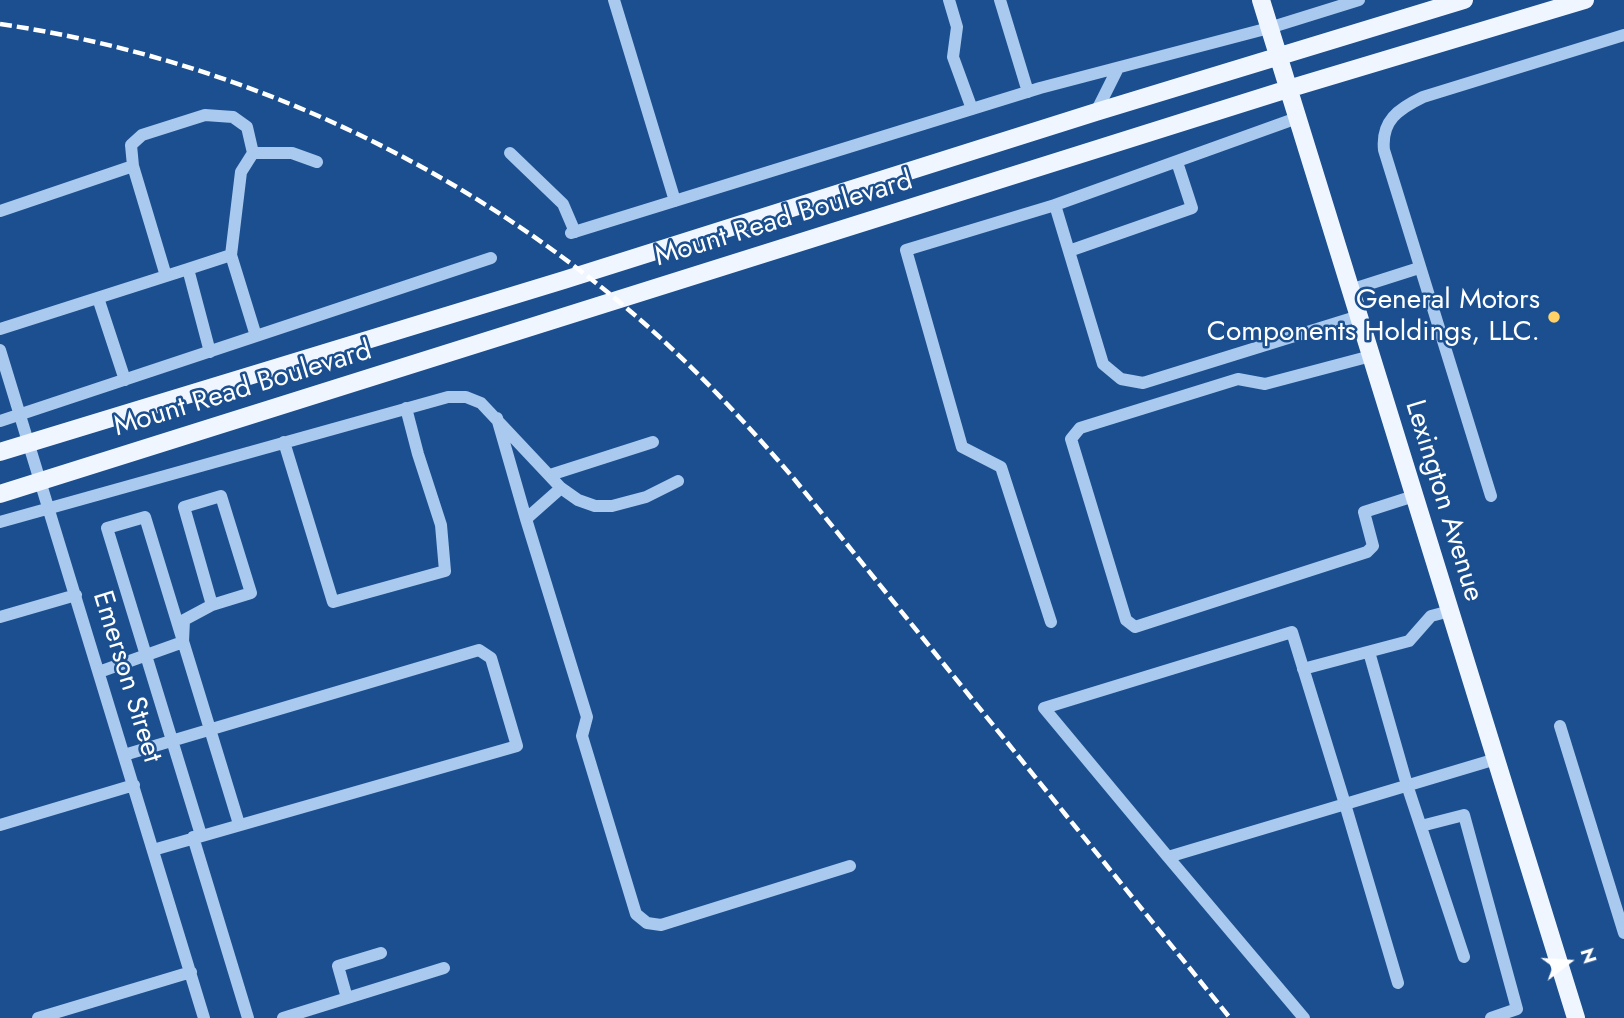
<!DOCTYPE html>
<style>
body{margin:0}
#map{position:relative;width:1624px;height:1018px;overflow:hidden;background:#1b4f8f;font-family:Jost,sans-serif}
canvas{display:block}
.north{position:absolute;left:1533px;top:927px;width:70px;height:70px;-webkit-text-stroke:5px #1b4f8f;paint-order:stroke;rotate:73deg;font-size:19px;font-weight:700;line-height:28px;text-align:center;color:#fff}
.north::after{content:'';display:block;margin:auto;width:24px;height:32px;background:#fff;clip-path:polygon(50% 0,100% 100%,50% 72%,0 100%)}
</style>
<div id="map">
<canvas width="1624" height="1018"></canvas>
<div class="north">N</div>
</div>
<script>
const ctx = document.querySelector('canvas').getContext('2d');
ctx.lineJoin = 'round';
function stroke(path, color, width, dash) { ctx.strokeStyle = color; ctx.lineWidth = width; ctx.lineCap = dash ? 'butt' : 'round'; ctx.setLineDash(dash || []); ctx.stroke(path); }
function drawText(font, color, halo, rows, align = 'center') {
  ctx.font = font + ' Jost,sans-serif'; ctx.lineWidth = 5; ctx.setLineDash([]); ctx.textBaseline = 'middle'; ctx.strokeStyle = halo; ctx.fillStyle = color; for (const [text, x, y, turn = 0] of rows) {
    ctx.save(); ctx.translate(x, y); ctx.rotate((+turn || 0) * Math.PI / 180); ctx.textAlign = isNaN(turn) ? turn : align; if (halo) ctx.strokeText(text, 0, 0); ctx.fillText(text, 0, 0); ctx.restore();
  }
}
const minor = new Path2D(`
 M614 0 675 201
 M949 0 957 27 953 57 972 109
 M1000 0 1028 92
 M1096 112 1118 68
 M1297 118 1055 205 1103 364 1121 379 1143 383 1359 316
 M253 153H292L317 162
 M510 153 563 204 575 232
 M0 211 133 166
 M571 233 1040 88 1269 28 1359 0
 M1069 251 1192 208 1177 162
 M188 269 231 255 256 336
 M166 276 133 166 131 145 142 135 205 115 233 117 247 127 253 153 241 172 231 255
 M1350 290 1419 268
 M98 298 125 380
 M0 329 188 269 210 352
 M0 350 204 1018
 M1371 356 1265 384 1238 379 1080 428 1071 439 1126 620 1135 627 1367 552 1373 546 1364 512 1414 496
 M497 418 526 519 587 717 582 736 636 914 647 923 661 925 850 866
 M0 421 491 258
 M284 442 333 602 445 571 441 525 418 454 406 408
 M550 475 653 442
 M1491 496 1384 150C1381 121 1398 109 1423 97L1624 35
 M526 519 561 488
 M0 522 448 397H466L481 403 561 488 578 500 595 506H612L646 497 678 481
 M0 617 76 595
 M1051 622 1001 467 962 447 906 250 1055 205
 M1369 652 1407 785 1464 957
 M1303 669 1409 641 1431 616 1450 611
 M99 672 183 642 184 620 212 605 251 593 221 496 184 507 212 605
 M1560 726 1624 933
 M124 755 479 650 491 658 517 746 153 850
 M0 825 134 785
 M1421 826 1464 815 1517 1009 1491 1018
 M201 835 107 528 145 517 239 824
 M193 837 248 1018
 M1168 857 1304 1018
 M1398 983 1345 804 1292 632 1044 708 1168 857C1277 824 1386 791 1496 759
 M347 998 338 966 381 953
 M38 1018 191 972
 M283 1018 444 968`);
const major = new Path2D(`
 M1261 0 1576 1018
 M0 452 564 280 1096 112 1464 0
 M0 494 1288 89 1585 0`);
const rail = new Path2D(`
 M0 24C237 59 465 165 645 324 699 372 748 425 795 480L1230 1018`);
const markers = [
 [1554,317,7,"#ffd166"]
];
const streetNames = [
 ["Mount Read Boulevard",784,220,-17],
 ["Mount Read Boulevard",243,390,-17],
 ["Lexington Avenue",1443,501,73],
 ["Emerson Street",126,677,73]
];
const poiNames = [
 ["General Motors",1540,301],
 ["Components Holdings, LLC.",1540,333]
];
stroke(minor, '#a9c9ee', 12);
stroke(major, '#f0f6ff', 18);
stroke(rail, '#fff', 4.5, [12, 5]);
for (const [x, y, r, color] of markers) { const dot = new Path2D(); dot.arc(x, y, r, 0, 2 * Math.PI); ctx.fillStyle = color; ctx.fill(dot); stroke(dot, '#1b4f8f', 2.5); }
drawText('28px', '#fff', '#1b4f8f', streetNames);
drawText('28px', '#fff', '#1b4f8f', poiNames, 'right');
</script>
